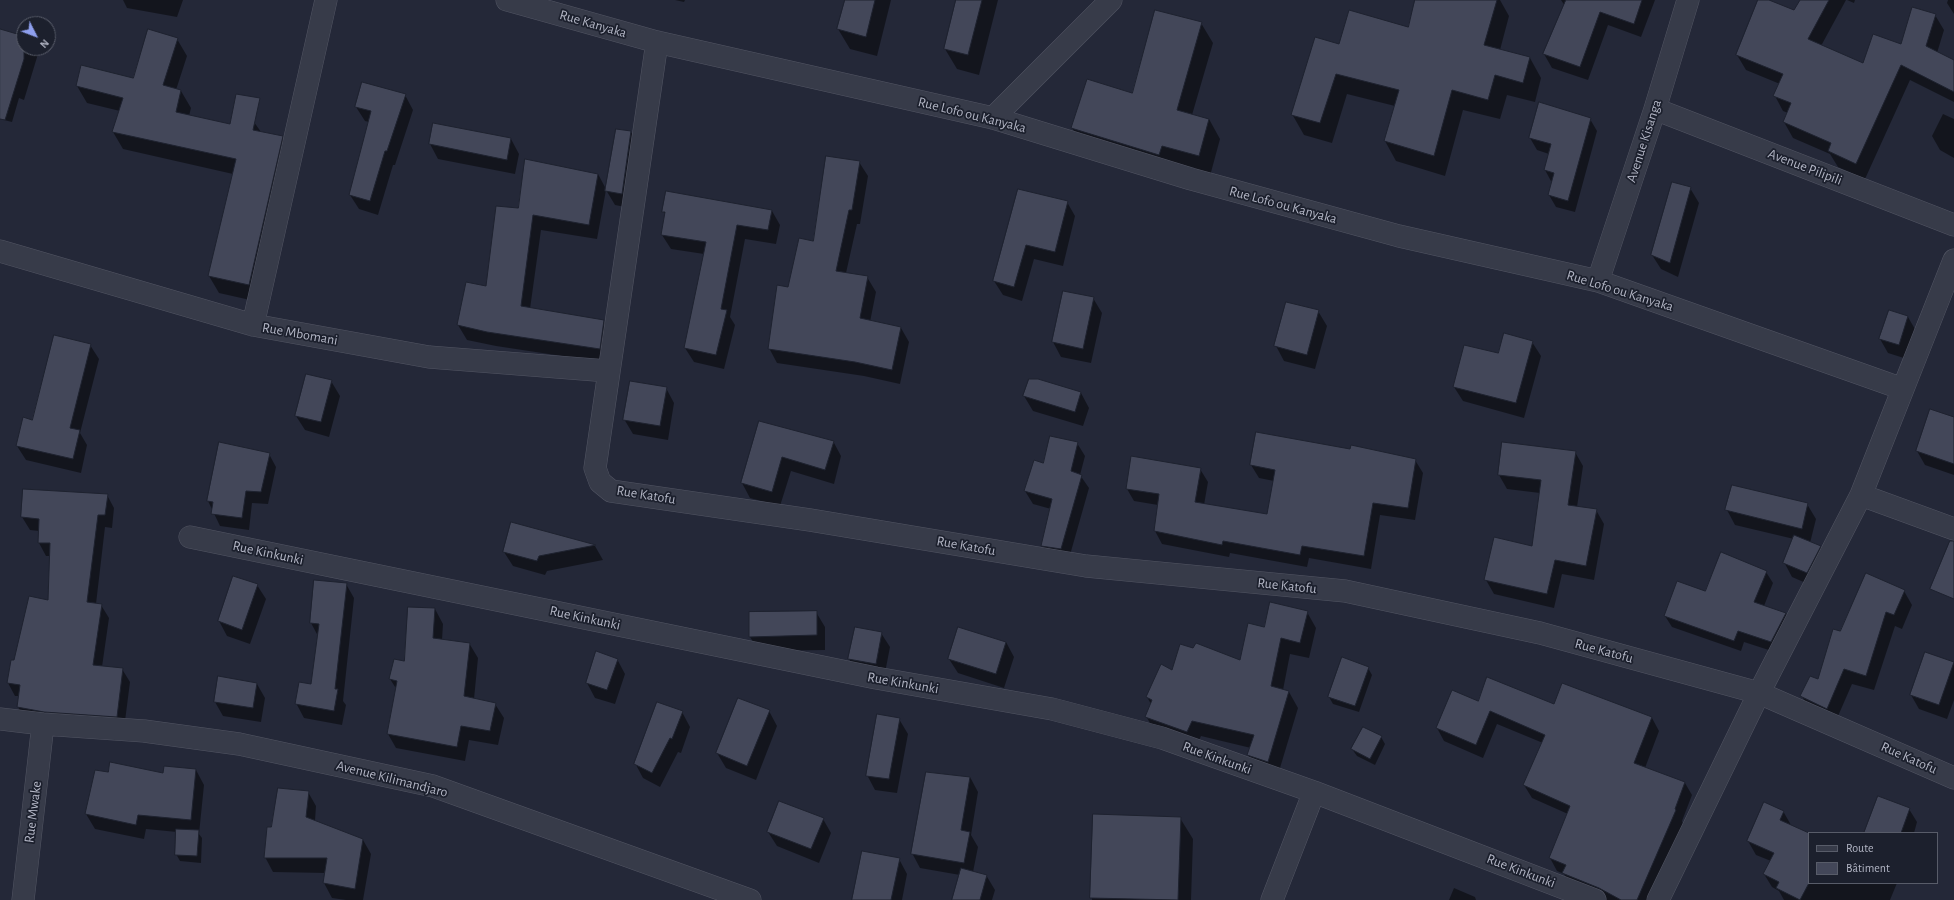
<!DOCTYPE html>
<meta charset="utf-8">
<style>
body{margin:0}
#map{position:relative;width:1954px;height:900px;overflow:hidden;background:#242838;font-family:"Alegreya Sans",sans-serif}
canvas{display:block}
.legend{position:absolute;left:1808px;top:832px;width:130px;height:52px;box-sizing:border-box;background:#1c202d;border:1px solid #585c69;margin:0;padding:5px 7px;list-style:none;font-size:12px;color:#b2b5c4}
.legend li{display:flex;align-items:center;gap:8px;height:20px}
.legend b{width:20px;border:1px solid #585c69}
.north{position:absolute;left:16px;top:16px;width:40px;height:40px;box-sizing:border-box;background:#1c202d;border:1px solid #585c69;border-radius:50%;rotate:132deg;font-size:11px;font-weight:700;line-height:16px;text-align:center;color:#b2b5c4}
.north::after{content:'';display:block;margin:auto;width:14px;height:18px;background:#8e9fee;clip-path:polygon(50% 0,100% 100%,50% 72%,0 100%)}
</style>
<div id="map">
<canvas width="1954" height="900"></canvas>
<ul class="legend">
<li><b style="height:5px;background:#373b49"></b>Route</li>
<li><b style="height:11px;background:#434759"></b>Bâtiment</li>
</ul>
<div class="north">N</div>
</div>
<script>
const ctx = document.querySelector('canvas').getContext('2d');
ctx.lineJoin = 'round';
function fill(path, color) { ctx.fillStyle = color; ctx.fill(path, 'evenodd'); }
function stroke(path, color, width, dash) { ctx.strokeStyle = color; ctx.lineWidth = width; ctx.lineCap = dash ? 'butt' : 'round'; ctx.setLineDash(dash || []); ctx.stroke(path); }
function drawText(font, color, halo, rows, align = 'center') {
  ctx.font = font + ' "Alegreya Sans",sans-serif'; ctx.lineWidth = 3.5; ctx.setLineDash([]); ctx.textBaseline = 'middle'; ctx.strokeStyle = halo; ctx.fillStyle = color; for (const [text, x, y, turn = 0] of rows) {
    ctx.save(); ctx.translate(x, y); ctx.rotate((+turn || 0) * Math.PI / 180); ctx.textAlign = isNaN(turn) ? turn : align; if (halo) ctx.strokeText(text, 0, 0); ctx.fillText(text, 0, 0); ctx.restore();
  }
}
const shadow = new Path2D(`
 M123 0H183L177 17 127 8Z
 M675 0H685L684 2Z
 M846 0H891L877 56 850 49 838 29Z
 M955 0H998L979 75 957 69 945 49 957 1Z
 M1416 0H1500L1509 16 1500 50 1530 58 1541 78 1535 102 1507 95 1500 119 1463 110 1445 176 1396 161 1385 141 1395 106 1347 94 1332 143 1304 135 1292 114 1340 46 1409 28Z
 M1561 0H1655L1641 37 1608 25 1588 80 1552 68 1544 54 1565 6Z
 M1759 0H1767L1795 11 1801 0H1846L1821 46 1863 64 1901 45 1935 15 1944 30 1937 53 1954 62V102L1910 80 1865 179 1838 167 1830 154 1793 138 1784 122 1788 113 1783 111 1775 96 1780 84 1746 70 1737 55Z
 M1847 0H1855L1854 3Z
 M1948 0H1954V14L1947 3Z
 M1201 23 1213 43 1192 115 1209 119 1220 139 1210 176 1084 147 1072 128 1133 94Z
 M24 37V48H35L38 54 24 100 19 98 12 122 0 119V42Z
 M177 39 187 56 176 90 181 91 191 108 189 116 231 126 254 122 261 132 282 137 292 155 259 302 219 293 209 276 233 174 123 149 113 132 120 111 87 103 77 86 133 79Z
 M405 95 413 110 395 165H393L378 215 359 209 350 195 369 122 365 121 356 107Z
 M1943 114 1954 119V158L1940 150 1932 136Z
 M1590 119 1597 131 1575 212 1556 207 1549 195 1552 183 1545 170 1549 154 1537 150 1530 138Z
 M631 132 639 147 630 208 615 205 606 190 597 239 541 230 530 309 603 321 612 336 608 363 496 346 467 340 458 325 487 287 519 209 598 174 606 189Z
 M511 139 519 154 515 174 438 159 430 144Z
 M859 162 868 176 860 224H857L846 273 867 277 876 292 870 322 901 328 909 342 900 384 864 376 777 363 769 348 788 288Z
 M1690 188 1699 203 1678 277 1661 269 1652 255Z
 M1019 190 1067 202 1075 216 1063 266 1034 259 1022 301 1003 295 994 281Z
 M663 211H772L780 225 776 244 745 239 730 317 735 325 724 369 694 362 685 348 704 254 671 249 662 235 666 216Z
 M1064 292 1093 298 1102 313 1091 363 1061 357 1053 342Z
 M1318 311 1327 326 1315 369 1284 361 1276 346Z
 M1908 317 1916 331 1907 359 1888 353 1880 339Z
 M1532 342 1541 356 1524 418 1463 401 1454 387Z
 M90 345 99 359 80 433 87 445 81 473 26 460 17 446Z
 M1037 380 1081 393 1089 408 1083 426 1033 411 1024 396Z
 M331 381 340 396 329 437 305 430 296 416Z
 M666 388 674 403 668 440 633 434 624 419Z
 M1954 418V475L1925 465 1917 451Z
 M760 422 833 441 841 456 834 484 791 471 780 506 750 498 742 483Z
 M1077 443 1085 456 1080 475 1089 488 1068 562 1049 558 1042 546 1051 509 1033 504 1025 491 1044 464Z
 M1350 450 1415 460 1423 473 1415 520 1380 515 1371 569 1309 558 1307 567 1230 553 1229 557 1162 544 1155 531 1158 505 1134 501 1127 489 1200 469 1208 482 1204 505 1268 515 1274 481 1259 478 1251 465Z
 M1575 452 1583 466 1577 507 1596 510 1604 524 1594 580 1562 574 1554 608 1494 594 1486 580 1533 547 1540 493 1507 489 1499 475Z
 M269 454 276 467 268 504 252 503 249 530 220 526 208 501Z
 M24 490 107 495 114 508 112 528 105 527 96 604 101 605 109 618 102 667 122 669 130 682 124 729 25 720 18 707 19 696H15L8 683 15 662 49 601 50 556H46L39 543V531L30 530 22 517Z
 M1807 504 1816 519 1810 543 1820 547 1828 561 1815 587 1792 577 1784 562 1794 539 1735 525 1727 510Z
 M512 524 595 546 603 560 547 571 545 575 513 566 504 552Z
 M1766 572 1773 583 1764 606 1786 613 1792 625 1778 653 1744 642 1741 651 1672 627 1665 616 1706 592Z
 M346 584 354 598 343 701 346 705 342 725 304 718 296 703 312 686 318 636 311 623Z
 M257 585 266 599 250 644 227 636 219 621Z
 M1904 591 1912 605 1902 629 1895 626 1874 690 1852 684 1835 723 1810 711 1802 696 1818 681 1840 632Z
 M435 609 443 624 442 640 469 643 478 658 474 699 495 704 504 718 498 745 469 740 465 761 396 748 388 734 397 690 390 679 405 662Z
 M816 612 825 627V650L759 651 750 637Z
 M1307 612 1316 628 1309 658 1290 654 1283 690 1289 692 1298 708 1277 778 1258 771 1248 755 1251 748 1201 736 1196 747 1155 732 1146 716 1151 704 1147 697 1172 671 1241 662 1265 628Z
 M855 628 881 633 890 647 884 678 858 674 849 659Z
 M1006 642 1014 657 1004 688 958 673 949 659Z
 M617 659 625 674 615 704 595 698 587 683Z
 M1954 663V700L1947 719 1919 709 1911 695Z
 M1368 668 1372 675 1359 712 1333 704 1329 697Z
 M257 684 265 698 261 722 223 716 215 702Z
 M1478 702 1554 705 1652 718 1659 731 1645 768 1685 783 1692 795 1682 821 1683 824 1652 895 1656 900H1605L1571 886 1564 874 1557 871 1550 858 1568 814 1532 798 1524 785 1543 743 1497 724 1483 758 1444 741 1437 728Z
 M769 711 777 726 756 780 726 768 717 753Z
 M682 712 690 727 681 753 678 752 660 787 643 778 635 763Z
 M899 719 908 734 897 793 875 790 867 775Z
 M1381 737 1385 744 1375 765 1357 756 1352 749Z
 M196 770 204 785 199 834 202 838 201 863 180 861 176 854 177 832 146 829 144 839 95 829 86 814 108 773 164 774Z
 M970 777 978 792 971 835 978 847 973 872 986 875 995 890 992 900H953L960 875 920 868 912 853Z
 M308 792 316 806 315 821 363 840 371 854 363 900H346L332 898 324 883 326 873 273 872 265 857 272 828Z
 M1909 809 1917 822 1914 833H1865Z
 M1783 811 1791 825 1809 834V883H1897L1890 900H1784L1779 891 1772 887 1764 874 1771 861 1756 855 1748 841Z
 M1094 816 1180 818 1193 839 1191 900H1092Z
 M823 819 831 833 819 863 777 846 768 832Z
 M899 859 907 874 902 900H853Z
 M1454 888 1475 897 1476 900H1449Z`);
const building = new Path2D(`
 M845 0H875L866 37 837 29Z
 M956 0H982L968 55 944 49Z
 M1415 0H1497L1484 45 1530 57 1523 83 1495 75 1488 100 1452 90 1434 156 1384 141 1399 90 1336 74 1320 123 1291 115 1315 37 1339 44 1349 10 1408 27Z
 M1566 0H1642L1634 24 1600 12 1580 67 1543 54Z
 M1758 0H1769L1794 10 1800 0H1829L1808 39 1863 63 1873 34 1901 44 1912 7 1936 14 1926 46 1954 60V92L1901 65 1856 164 1828 151 1831 143 1783 122 1791 103 1773 96 1783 74 1736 55Z
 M1155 10 1202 22 1177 110 1209 119 1199 156 1162 146 1159 155 1071 128 1087 79 1132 93Z
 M0 29 24 36V59L5 120 0 119Z
 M148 29 178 38 163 85 181 90 176 112 230 124 236 94 260 98 253 130 283 136 249 285 208 276 236 159 112 132 123 98 76 86 81 65 133 78Z
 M362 82 406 94 387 151H385L370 201 349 195 371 111 355 107Z
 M1539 102 1591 118 1568 201 1548 195 1554 173 1544 170 1551 144 1529 138Z
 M433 123 511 138 507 160 429 144Z
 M616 129 631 131 622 194 605 191Z
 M826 156 860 161 852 210H849L836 271 868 276 860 318 901 327 892 370 855 362 768 349 777 285 788 287 799 238 813 241Z
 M525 159 598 174 589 225 533 215 521 306 604 320 600 349 487 332 457 325 466 282 486 286 496 206 518 208Z
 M1672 182 1691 187 1670 263 1651 255Z
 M1018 189 1068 201 1055 252 1026 245 1014 287 993 281Z
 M666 191 772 210 768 230 737 225 721 309 727 310 716 355 684 348 706 242 661 235 665 212H662Z
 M1063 291 1094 297 1083 349 1052 342Z
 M1286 302 1319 310 1307 355 1274 346Z
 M1889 310 1908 316 1899 345 1879 339Z
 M1504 333 1533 341 1516 403 1453 387 1464 345 1498 353Z
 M54 335 91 344 70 428 80 430 73 459 16 446 23 417 32 420Z
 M306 374 332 380 321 422 295 416Z
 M1029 379H1038L1081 392 1075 412 1023 396Z
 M630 381 667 387 660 426 623 420Z
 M1930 409 1954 417V464L1916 451Z
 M759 421 834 441 825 470 782 457 772 492 741 483Z
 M1256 432 1350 449 1351 445 1416 459 1408 508 1373 503 1364 556 1302 546 1300 555 1223 541 1222 545 1154 531 1159 494 1126 489 1131 456 1201 468 1195 502 1267 514 1275 470 1250 465Z
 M1050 436 1078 442 1071 471 1082 475 1061 549 1041 546 1052 499 1024 491 1034 460 1043 463Z
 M219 442 270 453 261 492 246 491 242 518 211 514 213 502 207 501Z
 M1502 442 1576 451 1568 505 1597 509 1586 566 1555 560 1547 594 1484 580 1494 537 1532 546 1541 480 1498 475Z
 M1732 485 1808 503 1802 529 1725 510Z
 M23 489 108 494 105 515H98L87 602 102 604 93 665 123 668 117 717 44 712 17 707 20 685 7 683 11 660H14L29 596 48 600 50 543H38L39 519 21 517Z
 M511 522 596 545 539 556 537 561 503 552Z
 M1794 535 1821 546 1807 573 1783 563Z
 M1950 541H1954V599L1930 589Z
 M1721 552 1767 571 1754 602 1786 613 1771 642 1738 631 1734 641 1664 616 1677 581 1705 591Z
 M1866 573 1905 590 1894 615 1886 612 1866 676 1844 669 1827 709 1800 696 1810 676 1818 679 1833 629 1840 631Z
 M233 576 258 584 242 630 218 621Z
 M314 580 347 583 335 689H338L334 711 295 704 299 682 311 684 319 624 310 623Z
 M1270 602 1308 611 1300 643 1281 638 1271 686 1289 691 1268 762 1247 755 1254 735 1192 721 1187 732 1145 717 1152 700 1146 697 1161 664 1172 670 1180 644 1193 648 1196 643 1240 660 1248 623 1264 627Z
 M408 607 435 608 433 638 470 643 464 696 496 703 490 731 461 726 457 747 387 734 397 681 389 679 394 659 404 661Z
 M817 611V635L749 637V612Z
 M855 627 882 632 876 664 848 659Z
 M958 627 1006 642 996 674 948 659Z
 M596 651 618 659 607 690 586 683Z
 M1925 652 1954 662 1939 705 1910 695Z
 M1342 657 1369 667 1355 706 1328 697Z
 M218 676 257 683 253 708 214 702Z
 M1487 677 1554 704 1562 683 1652 717 1634 763 1685 782 1675 809 1676 810 1637 900H1621L1599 888 1562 873 1566 865 1549 858 1570 806 1523 785 1545 735 1490 711 1476 745 1436 728 1452 690 1478 701Z
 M738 698 770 710 747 766 716 753Z
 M657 702 683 711 672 739 670 738 652 773 634 764Z
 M877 714 900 718 889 779 866 776Z
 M1363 727 1382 736 1370 759 1351 749Z
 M110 762 163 773 164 766 196 769 191 820 138 815 136 825 85 814 95 770 108 772Z
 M926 772 970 777 961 830 970 832 964 863 911 854Z
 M278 788 309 791 306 817 363 839 355 889 323 883 327 858H264L267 827H271Z
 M1878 796 1910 808 1901 833H1864Z
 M779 801 824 818 811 849 767 832Z
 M1764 802 1784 811 1780 820 1809 833V883L1800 900 1776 888 1779 882 1763 874 1774 853 1747 841Z
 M1093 814 1181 817 1178 900 1090 898Z
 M176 829 199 830 197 856 175 855Z
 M862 851 900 858 891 900H852Z
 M961 868 987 875 980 900H952Z`);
const minor = new Path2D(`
 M507 0 657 42 993 118 1191 179 1399 236 1598 281 1903 389
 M657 42 595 468 600 482 611 491 810 520 1086 566 1345 591 1540 633 1759 693 1954 778
 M1655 109 1954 225
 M993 118 1111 0
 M0 251 253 325 429 357 608 371
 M1598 281 1655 109 1688 0
 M253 325 326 0
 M1861 495 1954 529
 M190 537 876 678 1052 709 1162 738 1314 792 1595 900
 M0 719 43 724 144 731 239 744 433 786 750 900
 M23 900 43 724
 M1272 900 1314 792
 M1658 900 1759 693 1861 495 1954 260`);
const streetNames = [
 ["Rue Kanyaka",593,24,16],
 ["Rue Lofo ou Kanyaka",972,115,14],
 ["Avenue Kisanga",1644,141,-72],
 ["Avenue Pilipili",1805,167,21],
 ["Rue Lofo ou Kanyaka",1283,205,15],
 ["Rue Lofo ou Kanyaka",1620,291,17],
 ["Rue Mbomani",300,334,10],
 ["Rue Katofu",646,495,9],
 ["Rue Katofu",966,546,10],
 ["Rue Kinkunki",268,553,12],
 ["Rue Katofu",1287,586,6],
 ["Rue Kinkunki",585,618,12],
 ["Rue Katofu",1604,651,15],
 ["Rue Kinkunki",903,683,10],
 ["Rue Kinkunki",1217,758,20],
 ["Rue Katofu",1909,758,24],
 ["Avenue Kilimandjaro",392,779,14],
 ["Rue Mwake",33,812,-83],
 ["Rue Kinkunki",1521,871,21]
];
fill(shadow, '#0007');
fill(building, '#434759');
stroke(building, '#1e222f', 1);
stroke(minor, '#525563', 23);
stroke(minor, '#373b49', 22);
drawText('14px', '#b2b5c4', '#1c202d', streetNames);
</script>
